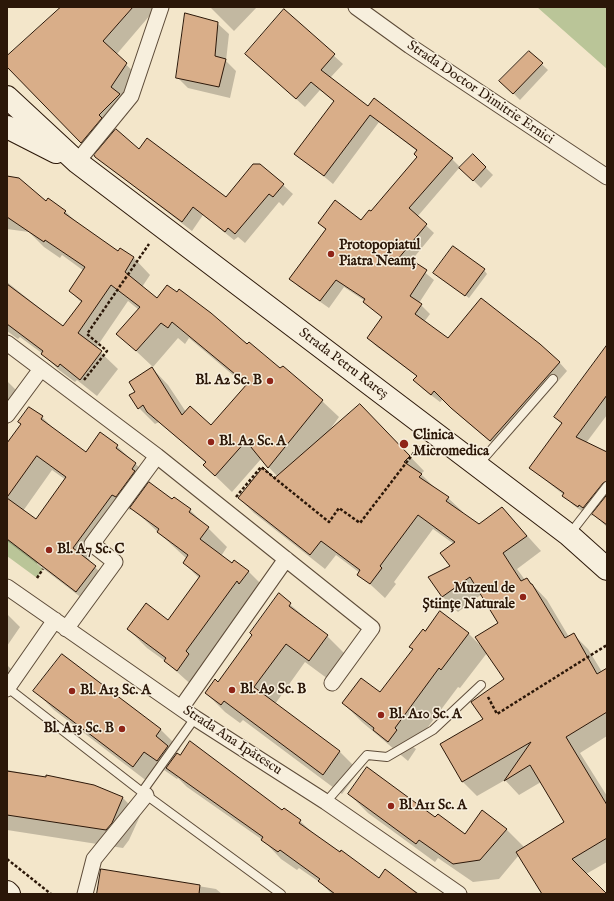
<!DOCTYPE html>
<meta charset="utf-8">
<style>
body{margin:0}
#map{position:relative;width:614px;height:901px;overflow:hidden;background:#f3e6ca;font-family:"IM FELL English",serif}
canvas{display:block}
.frame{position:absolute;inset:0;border:8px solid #2b1708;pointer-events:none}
</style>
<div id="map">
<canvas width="614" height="901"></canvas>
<div class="frame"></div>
</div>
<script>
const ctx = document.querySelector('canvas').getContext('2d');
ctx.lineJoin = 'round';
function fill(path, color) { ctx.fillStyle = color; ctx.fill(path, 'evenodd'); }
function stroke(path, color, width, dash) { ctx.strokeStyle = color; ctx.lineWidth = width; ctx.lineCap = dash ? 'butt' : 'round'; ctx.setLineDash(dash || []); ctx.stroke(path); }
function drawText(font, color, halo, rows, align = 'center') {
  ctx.font = font + ' "IM FELL English",serif'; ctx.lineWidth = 3; ctx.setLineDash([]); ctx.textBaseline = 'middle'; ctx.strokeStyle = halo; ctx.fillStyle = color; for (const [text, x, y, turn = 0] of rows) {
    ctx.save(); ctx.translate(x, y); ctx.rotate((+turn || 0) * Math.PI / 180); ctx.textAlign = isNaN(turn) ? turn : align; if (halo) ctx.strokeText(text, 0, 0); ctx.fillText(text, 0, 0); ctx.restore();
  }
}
const green = new Path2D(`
 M537 7H607V69Z
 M7 539 38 562 37 564 43 569 37 578 7 556Z`);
const shadow = new Path2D(`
 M62 7H157L116 55 139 77 124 100 132 108 112 129 140 150 226 198 283 185 293 194 283 206 279 202 245 243 238 237 234 240 203 215 192 231 105 164 7 65V58Z
 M210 7H257L234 31Z
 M284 11 343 64 330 78 368 107 452 159 461 168 473 155 493 175 481 188 460 167 417 217 434 233 411 261 434 280 419 303 430 314 424 322 449 340 559 362 567 371 499 449 460 416 443 399 440 402 423 389 415 380 418 377 376 346 368 338 383 318 365 301 344 287 329 308 299 287 290 279 326 230 319 223 361 221 371 212 418 157 417 151 379 122 333 184 296 153 335 102 320 90 305 107 246 54Z
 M217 23 229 34 226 61 236 71 230 98 188 88 177 77Z
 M529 52 548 70 520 100 501 81Z
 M7 177 46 203 65 211 76 222 119 252 120 249 134 258 150 275 142 287 157 299 247 346 322 401 339 417 326 435 375 420 424 471 421 474 435 488 448 498 463 512 462 513 479 525 502 508 541 551 517 569 525 580 527 579 547 600 569 637 574 635 588 649 602 672 607 669V736L580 753 607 796V862L586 874 606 894H543L519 855 499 879 473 882 438 858 435 862 368 813 349 794 435 819 465 835 506 829 525 848 566 822 541 782 519 795 505 780 477 796 462 781 484 719 505 680 487 653 460 688 458 687 413 747 416 749 408 761 362 722 343 703 381 694 426 632 468 633 482 647 499 623 482 594 458 612 443 597 430 578 452 566 454 544 433 529 394 582 396 584 385 598 359 574 360 573 336 555 325 569 254 513 239 498 277 476 261 459 232 492 204 465 206 463 159 422 155 424 139 408 136 392 152 368 168 385 186 412 212 426 246 386 189 338 185 344 178 338 153 367 118 334 139 310 128 301 96 348 118 369 97 396 77 380 75 382 59 370 43 354 20 337 18 339 7 331V282L63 327 82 303 70 291 84 271 62 255 60 258 44 247 29 232 7 229Z
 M484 270 487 274 469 298 438 276Z
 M607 347V415L586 443 607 453V527L593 514 592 516 588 513 587 515 572 504 564 495 530 468 563 424 555 417Z
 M7 381 20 394 7 411Z
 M42 417 56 431 86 453 100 434 117 446 150 478 146 483 148 485 190 510 227 547 221 556 232 564 248 571 267 590 196 689 165 661 147 648 128 629 168 621 199 578 184 563 187 559 132 508 130 510 127 508 88 561 110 581 91 605 7 541V445ZM52 470 66 480 36 521 23 511Z
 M279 595 327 636 346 655 328 679 305 662 275 704 340 752 359 771 342 794 243 720 240 723 225 712 206 693 218 684 253 636Z
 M7 614 20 627 7 646Z
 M62 655 161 730 180 749 176 753 180 756 300 821 314 834 379 879 385 871 420 894H332L322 884 299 868 297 870 281 859 264 841 187 787 178 778 177 779 164 770 152 785 54 710 35 691Z
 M7 665 12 670 7 706Z
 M7 770 94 786 123 798 140 816 129 840 123 848 7 830Z
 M102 870 216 889 222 894H98Z`);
const building = new Path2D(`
 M61 7H133L103 41 127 63 111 87 120 94 99 115 102 118 81 143 7 67V56Z
 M284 9 335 54 321 70 368 106 374 98 453 158 409 208 427 224 398 259 403 265 410 259 427 270 410 296 422 304 415 314 448 338 481 298 540 344 560 362 490 441 451 408 434 391 431 395 413 380 417 376 367 338 382 317 363 302 365 299 336 280 320 301 289 279 326 229 318 223 335 200 361 220 369 210 371 211 417 157 414 154 417 150 370 115 324 176 294 154 334 101 311 82 296 99 245 54Z
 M185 13 218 22 215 56 226 59 219 87 176 78Z
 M529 51 543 63 513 94 499 81Z
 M116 129 139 149 147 138 226 197 253 164H260L284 184 273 197 269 194 235 234 228 228 225 232 193 207 182 222 95 157 94 155Z
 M473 154 486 167 473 181 459 168Z
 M7 176 19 178 46 201 48 198 66 211 64 213 118 251 120 248 134 257 125 272 157 298 167 285 177 292 179 289 211 313 247 344 249 342 280 368 283 366 323 400 268 468 246 441 215 476 203 465 206 462 147 412 143 405 138 409 129 395 135 392 129 382 152 367 182 415 190 406 211 425 247 384 172 322 168 328 161 323 136 351 116 334 140 307 111 285 78 333 102 351 80 380 60 364 58 367 41 354 43 351 7 324V284L63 326 82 301 69 291 85 267 45 240 44 242 7 217Z
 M453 246 485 269 465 296 433 273Z
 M607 345V395L576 437 607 452V481L603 483 583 508 579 505 578 507 562 496 564 493 529 468 562 423 554 417Z
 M360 404 410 456 404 462 422 474 419 477 449 497 446 501 479 524 502 507 527 536 503 553 521 581 527 578 531 584H532L565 638 574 633 597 674 607 668V712L566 737 607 805V838L572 859 607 894H542L516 852 564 822 530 765 504 781 531 742 462 782 440 744 483 719 471 702 504 679 475 637 498 623 470 577 442 597 428 577 450 566 440 553 455 542 418 515 380 566 382 568 370 584 357 575 360 570 321 541 310 555 238 498 263 467 274 478Z
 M29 407 43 416 41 419 86 452 100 432 118 445 116 448 136 463 132 469 135 471 116 497 112 495 73 548 96 566 76 592 7 539V443L21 424 18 422ZM37 456 66 477 36 519 7 498Z
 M149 482 172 499 174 497 191 509 189 512 209 527 200 539 232 563 234 560 249 571 239 584 237 581 186 651 189 654 177 671 164 661 166 658 127 629 146 603 168 620 200 576 183 563 188 555 157 532 159 529 130 508Z
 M607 495V525L592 514Z
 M279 593 291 603 289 606 328 635 309 661 286 644 254 687 340 751 323 775 224 701 221 705 205 693 215 679 218 682 252 635 250 633Z
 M440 611 469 633 441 670 439 668 395 728 397 730 388 742 373 730 374 728 342 703 361 678 380 692 413 649 409 647 423 629 425 631Z
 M62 654 161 729 156 736 168 746 157 761 144 752 133 767 33 691Z
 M190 741 282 810 284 808 301 820 299 823 340 852 341 850 379 878 385 869 418 894H335L318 881 320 879 280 850 278 852 261 840 263 837 166 768 177 753 180 755Z
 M367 767 435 817 438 814 465 834 482 810 507 829 480 860 453 864 419 840 416 844 348 794Z
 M7 771 46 777V775L94 785 123 797 112 823 106 830 7 815Z
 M101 869 200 885 199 894H97Z`);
const path = new Path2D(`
 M84 380 107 351 87 334 149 244
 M236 497 261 467 329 522 339 508 360 523 419 446
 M37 578 43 569
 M488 697 497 714 607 645
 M7 859 51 894`);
const lane = new Path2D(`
 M478 465 553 379
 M569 535 607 486
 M8 688 142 792
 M195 718 142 792 281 894
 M326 802 367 755 387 757 433 730 481 685`);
const street = new Path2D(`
 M356 7 410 46 607 177
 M77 162 131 96 161 7
 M7 343 157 456 92 544 115 562 66 629
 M7 415 41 369
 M157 456 372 628 332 683
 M7 587 195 718 326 802 459 894
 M7 689 55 620
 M181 708 286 559
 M85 894 94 859 146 795`);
const secondary = new Path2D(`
 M7 97 77 162 569 535 607 569
 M7 127 56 152
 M7 892 9 894`);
const markers = [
 [331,254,4,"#8f2418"],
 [270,381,4,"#8f2418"],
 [211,442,4,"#8f2418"],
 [404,444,5,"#8f2418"],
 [49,550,4,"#8f2418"],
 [523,597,4,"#8f2418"],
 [232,690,4,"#8f2418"],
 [72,691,4,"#8f2418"],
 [381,715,4,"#8f2418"],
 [122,729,4,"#8f2418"],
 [391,806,4,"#8f2418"]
];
const streetNames = [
 ["Strada Doctor Dimitrie Ernici",480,93,34],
 ["Strada Petru Rareș",343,364,37],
 ["Strada Ana Ipătescu",232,741,33]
];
const poiNames = [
 ["Protopopiatul",339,246],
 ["Piatra Neamț",339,262],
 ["Bl. A2 Sc. B",262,381,"right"],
 ["Clinica",413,436],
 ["Micromedica",413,452],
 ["Bl. A2 Sc. A",219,442],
 ["Bl. A7 Sc. C",57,550],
 ["Muzeul de",515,589,"right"],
 ["Științe Naturale",515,605,"right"],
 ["Bl. A9 Sc. B",240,690],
 ["Bl. A13 Sc. A",80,691],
 ["Bl. A10 Sc. A",389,715],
 ["Bl. A13 Sc. B",114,729,"right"],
 ["Bl A11 Sc. A",399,806]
];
fill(green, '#bac598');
fill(shadow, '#0003');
fill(building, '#d9ae89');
stroke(building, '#2b1708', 1);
stroke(lane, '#5d4b38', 10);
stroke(street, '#5d4b38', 17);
stroke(secondary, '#2b1708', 24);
stroke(path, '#2b1708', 2.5, [3, 2]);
stroke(lane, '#f7efdd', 8);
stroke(street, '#f7efdd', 15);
stroke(secondary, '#f7efdd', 22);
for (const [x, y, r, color] of markers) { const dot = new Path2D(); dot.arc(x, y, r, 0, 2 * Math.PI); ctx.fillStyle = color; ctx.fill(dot); stroke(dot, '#f7efdd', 1.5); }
drawText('14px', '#2b1708', '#f7efdd', streetNames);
drawText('bold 14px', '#2b1708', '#f7efdd', poiNames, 'left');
</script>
